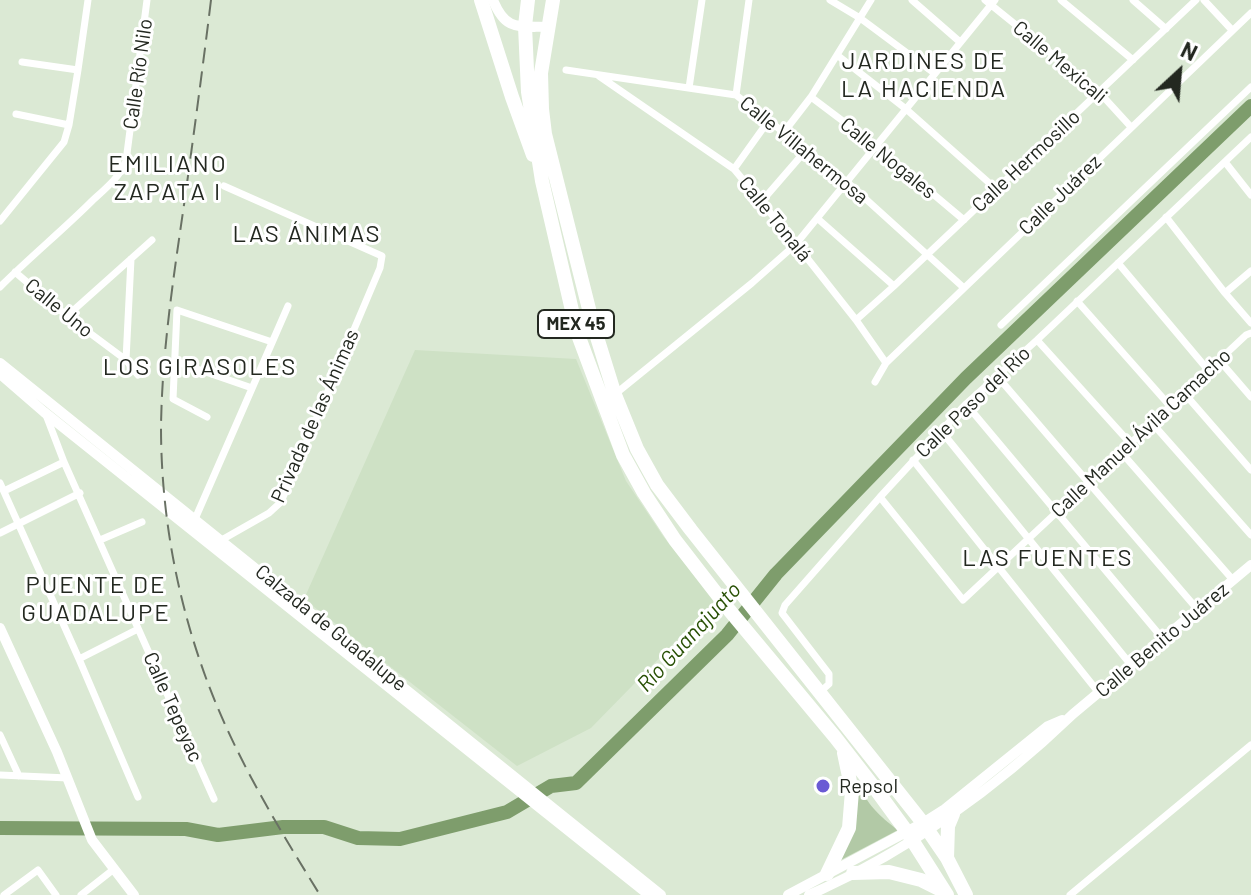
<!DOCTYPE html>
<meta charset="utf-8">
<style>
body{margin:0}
#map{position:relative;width:1251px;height:895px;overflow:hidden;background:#dbe9d4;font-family:Barlow,sans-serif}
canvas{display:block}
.north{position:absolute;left:1139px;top:32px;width:80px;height:80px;-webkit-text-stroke:6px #fff;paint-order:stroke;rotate:26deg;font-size:22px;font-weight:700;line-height:32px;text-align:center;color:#232820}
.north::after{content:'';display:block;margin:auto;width:28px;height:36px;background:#232820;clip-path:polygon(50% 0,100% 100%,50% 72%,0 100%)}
</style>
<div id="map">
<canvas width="1251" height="895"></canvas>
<div class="north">N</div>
</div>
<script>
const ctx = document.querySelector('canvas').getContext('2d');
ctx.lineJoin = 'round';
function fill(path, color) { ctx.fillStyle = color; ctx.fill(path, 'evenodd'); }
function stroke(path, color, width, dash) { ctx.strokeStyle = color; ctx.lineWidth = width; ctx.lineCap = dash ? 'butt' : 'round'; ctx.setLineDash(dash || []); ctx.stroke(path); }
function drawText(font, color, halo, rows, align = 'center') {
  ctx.font = font + ' Barlow,sans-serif'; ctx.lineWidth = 6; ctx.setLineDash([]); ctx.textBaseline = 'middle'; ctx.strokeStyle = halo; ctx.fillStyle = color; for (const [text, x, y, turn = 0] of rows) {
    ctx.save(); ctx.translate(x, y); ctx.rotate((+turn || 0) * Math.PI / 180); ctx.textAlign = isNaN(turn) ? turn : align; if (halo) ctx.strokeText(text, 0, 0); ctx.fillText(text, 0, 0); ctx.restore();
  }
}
const built = new Path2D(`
 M415 350 576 359 626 481 663 536 715 601 591 728 517 766 304 599Z`);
const green = new Path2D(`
 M857 782C867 804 879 816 898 830L839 861 857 812Z`);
const river = new Path2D(`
 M0 828 186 829 218 835 283 827H324L358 838 400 839 507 812 551 786 576 783 727 635 776 574 966 378 1251 106`);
const street = new Path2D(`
 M830 0 860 18 934 73
 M912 0 960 42
 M985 0 1099 92 1131 127
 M1061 0 1133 60
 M1133 0 1166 29
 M1204 0 1232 30
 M837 55 906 109 996 189
 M22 62 78 70
 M566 70 736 95 847 182 964 288
 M599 76 734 169 796 244 856 320 886 363
 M689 88 702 0
 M736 95 749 0
 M811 97 876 146 964 220
 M16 114 69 125
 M784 132 811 97 871 0
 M1225 162 1251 195
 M734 169 769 120
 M762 201 807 149
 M1166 217 1225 293 1251 323
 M817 218 894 286
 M0 221 64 142 69 125 78 70 88 0
 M1118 263 1208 370
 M15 272 67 316 126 360 138 375
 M0 287C30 257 63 230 93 200 105 189 120 177 126 161L147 0
 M1225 293 1251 271
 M1077 301 1170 406
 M67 316 152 240
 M856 320 894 286 1196 0
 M1001 325 1251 87
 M1037 340 1130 443
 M126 360 131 259
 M1219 360 1251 397
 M174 361 252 388
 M997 376 1198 610
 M875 382 886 363 1251 13
 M1184 393 1251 470
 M614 395 752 283 796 244 995 0
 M966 404 1163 639
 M46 415 64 462 214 799
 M207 417 173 399 177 310 272 342
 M1152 423 1251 535
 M942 432 1131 665
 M1121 452 1233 580
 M913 460 1099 693
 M0 483 79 659 138 797
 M4 491 64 462
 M880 497 963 600 1246 335 1251 333
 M195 519 288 306
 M0 533 80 493
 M100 540 142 522
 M218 542 269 513 281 502 380 268 382 256 224 186
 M79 659 138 629
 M820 692 829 684V674L782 613 785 605 880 497 966 404 1037 340 1251 137
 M0 735 19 776
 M0 775 68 778
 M4 895 38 870 56 895
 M81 895 114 869
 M1070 895 1251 745`);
const secondary = new Path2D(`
 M493 0C506 32 519 26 549 27
 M0 363 661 895
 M0 374 44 412 649 895
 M0 628 57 752 92 840 134 895
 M788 895 923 823 945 809 1048 726 1062 720
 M809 895C907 852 996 788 1073 714L1251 565`);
const highway = new Path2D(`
 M481 0 512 97 533 155
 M528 0 525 26 528 92 542 181 577 332 623 455 644 493 675 540 730 611 835 737 877 791 907 832 947 895
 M553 0 541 73 542 109 545 134 592 321 615 395 637 449 657 485 691 530 923 823 947 858 966 895
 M947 858 948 826 953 814
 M853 873 889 872 921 880 945 892
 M827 874 849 828 852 791 844 753`);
const rail = new Path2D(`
 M211 0C203 66 194 132 185 198 174 274 162 350 161 427 161 505 174 584 199 658 227 743 273 819 320 895`);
const markers = [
 [823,786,8,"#6a5ad4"]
];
const shields = [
 [576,324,76]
];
const shieldNames = [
 ["MEX 45",576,324]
];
const streetNames = [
 ["Calle Mexicali",1060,62,40],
 ["Calle Río Nilo",138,74,-82],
 ["Calle Villahermosa",804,150,39],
 ["Calle Nogales",888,158,39],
 ["Calle Hermosillo",1026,161,-43],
 ["Calle Juárez",1060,195,-44],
 ["Calle Tonalá",775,219,51],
 ["Calle Uno",59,308,39],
 ["Calle Paso del Río",973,402,-44],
 ["Privada de las Ánimas",315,416,-66],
 ["Calle Manuel Ávila Camacho",1141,433,-43],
 ["Calzada de Guadalupe",331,628,39],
 ["Calle Benito Juárez",1162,640,-40],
 ["Calle Tepeyac",173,707,66]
];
const poiNames = [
 ["Repsol",839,786]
];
const waterNames = [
 ["Río Guanajuato",689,637,-47]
];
const quarterNames = [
 ["JARDINES DE",924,61],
 ["LA HACIENDA",924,89],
 ["EMILIANO",168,164],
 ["ZAPATA I",168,192],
 ["LAS ÁNIMAS",307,234],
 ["LOS GIRASOLES",200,367],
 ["LAS FUENTES",1048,558],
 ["PUENTE DE",96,585],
 ["GUADALUPE",96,613]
];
fill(built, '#cee1c5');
fill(green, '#b2c9a6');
stroke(river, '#7e9d6c', 14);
stroke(street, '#fff', 7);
stroke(secondary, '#fff', 10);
stroke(highway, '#fff', 14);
stroke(rail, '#697164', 2, [16, 8]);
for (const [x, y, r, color] of markers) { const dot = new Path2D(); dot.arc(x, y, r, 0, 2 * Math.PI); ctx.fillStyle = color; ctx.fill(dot); stroke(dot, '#fff', 3); }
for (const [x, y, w] of shields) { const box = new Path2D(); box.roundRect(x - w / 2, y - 14, w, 28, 6); ctx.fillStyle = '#fff'; ctx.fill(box); stroke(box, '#232820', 2); }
drawText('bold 18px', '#232820', null, shieldNames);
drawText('20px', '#232820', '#fff', streetNames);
drawText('20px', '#232820', '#fff', poiNames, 'left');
drawText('italic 22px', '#285004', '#fff', waterNames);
ctx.letterSpacing = '2px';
drawText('24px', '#232820', '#fff', quarterNames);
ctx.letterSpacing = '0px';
</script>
